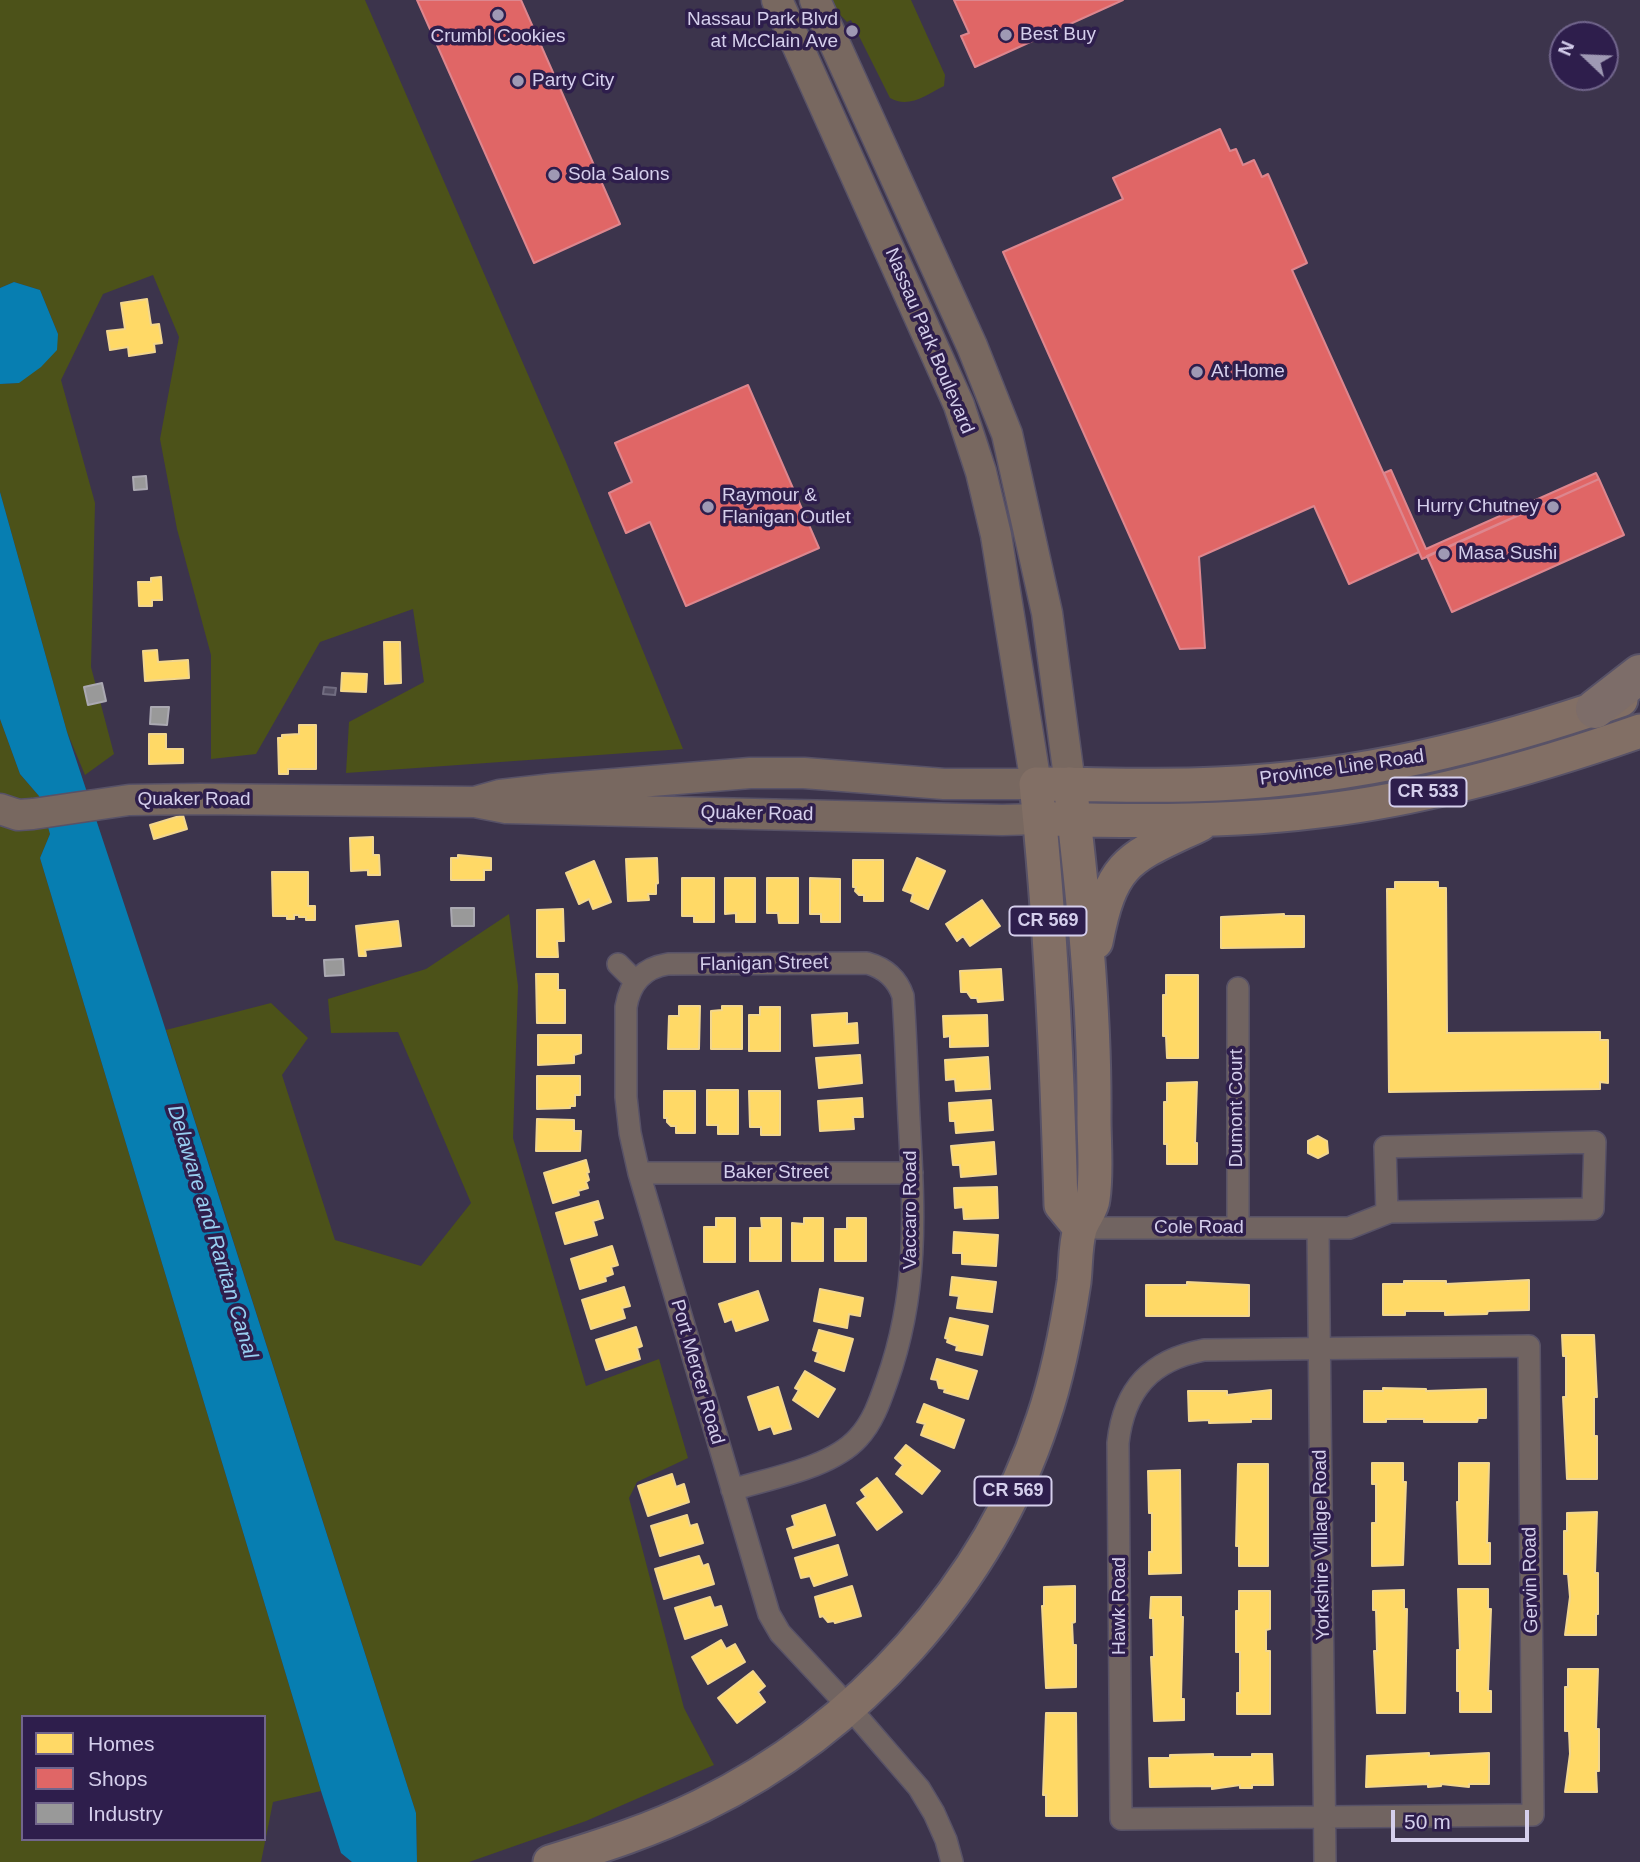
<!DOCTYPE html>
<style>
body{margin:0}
#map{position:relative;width:1640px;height:1862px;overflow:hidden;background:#3c344c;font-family:Helvetica,sans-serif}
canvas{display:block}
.legend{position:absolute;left:21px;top:1715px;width:245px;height:126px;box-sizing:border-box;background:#2e1e4c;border:2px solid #71658c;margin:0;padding:9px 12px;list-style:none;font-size:21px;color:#d5cfec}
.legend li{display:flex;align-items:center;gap:14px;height:35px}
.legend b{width:35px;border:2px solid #71658c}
.north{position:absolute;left:1549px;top:21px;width:70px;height:70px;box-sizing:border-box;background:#2e1e4c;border:2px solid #71658c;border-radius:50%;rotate:293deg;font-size:19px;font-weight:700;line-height:28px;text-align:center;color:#d5cfec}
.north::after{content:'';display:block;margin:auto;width:24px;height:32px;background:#9f99b4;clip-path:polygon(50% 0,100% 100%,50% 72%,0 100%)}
.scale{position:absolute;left:1391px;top:1810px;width:138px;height:32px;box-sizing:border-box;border:4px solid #d5cfec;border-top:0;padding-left:9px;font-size:21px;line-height:24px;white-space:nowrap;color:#d5cfec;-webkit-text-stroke:5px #2e1e4c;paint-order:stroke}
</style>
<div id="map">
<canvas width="1640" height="1862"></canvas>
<ul class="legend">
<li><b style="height:19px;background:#ffd966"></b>Homes</li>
<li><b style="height:19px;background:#e06666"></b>Shops</li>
<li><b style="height:19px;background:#999"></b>Industry</li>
</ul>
<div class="north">N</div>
<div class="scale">50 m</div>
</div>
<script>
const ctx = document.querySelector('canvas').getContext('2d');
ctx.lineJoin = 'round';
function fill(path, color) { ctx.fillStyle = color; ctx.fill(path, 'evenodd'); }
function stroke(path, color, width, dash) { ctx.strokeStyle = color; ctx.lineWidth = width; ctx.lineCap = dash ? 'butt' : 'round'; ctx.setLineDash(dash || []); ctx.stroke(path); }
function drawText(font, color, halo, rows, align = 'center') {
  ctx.font = font + ' Helvetica,sans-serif'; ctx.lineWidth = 7; ctx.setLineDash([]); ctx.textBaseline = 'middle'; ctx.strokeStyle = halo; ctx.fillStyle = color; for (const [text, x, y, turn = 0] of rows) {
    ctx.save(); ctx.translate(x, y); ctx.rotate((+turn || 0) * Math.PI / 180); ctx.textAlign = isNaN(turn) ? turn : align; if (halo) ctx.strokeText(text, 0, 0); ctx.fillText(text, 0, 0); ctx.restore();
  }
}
const green = new Path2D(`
 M0 0H365L566 462 683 749 346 773 349 722 424 682 413 609 320 642 256 754 211 759V655L177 529 160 439 179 337 153 275 103 294 61 380 95 503 91 667 114 754 85 775 67 732 0 492V384L19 383 58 334 40 290 14 282 0 288Z
 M826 0H911L945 75 944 86C926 95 909 109 890 98L851 20 847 22Z
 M0 719 20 774 39 796 50 834 40 858 321 1791 273 1802 261 1862H0ZM23 1717H264V1839H23Z
 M509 914 518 986 513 1138 586 1386 659 1359 688 1458 637 1482 629 1498 684 1708 714 1765 586 1821 469 1862H417L416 1813 166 1030 271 1003 308 1038 282 1075 335 1240 421 1266 471 1203 398 1032 331 1033 328 999 426 969Z`);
const water = new Path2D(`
 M14 282 40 290 58 334 57 350 41 367 19 383 0 384V288Z
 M0 492 67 732 157 1003 416 1813 417 1862H352L341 1853 321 1791 40 858 50 834 39 796 20 774 0 719Z`);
const homes = new Path2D(`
 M147 299 151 325 159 324 162 343 154 344 155 352 129 356 128 347 110 350 107 331 125 329 121 303Z
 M161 577 162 600H152V606H139L138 582H151V578Z
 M384 642H400L401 683 385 684Z
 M157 650 158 662 188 660 189 678 145 681 143 651Z
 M342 673 367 674 366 692 341 691Z
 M299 725H316V769H288V774H279L278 738H282V735L299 734Z
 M149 734H166V749H183V763L149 764Z
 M183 815 187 829 154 839 150 825Z
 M373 837V855H379L380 875H368V870L351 871 350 838Z
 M458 855 491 858V870H484V880H451V858H458Z
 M657 858 658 883 656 884V894H648L649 900 628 901 626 859Z
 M917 858 945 871 928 909 911 901 913 894 903 890Z
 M853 860H883V901H864V895H859L855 891 856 887H853Z
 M594 861 611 902 593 909 589 899 579 904 566 873Z
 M272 872H308V906H315V920H306V917H299V915H294V919H287V916H273Z
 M682 878H714V922H694V916H682Z
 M725 878H755V922H736V913L725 914Z
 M767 878H798V923H779L778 913H767Z
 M810 878 840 879V922H821V914H810Z
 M1395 882H1438V888H1446L1447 1033 1600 1032V1040H1608V1083L1600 1082V1089L1389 1092 1387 889H1395Z
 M982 900 1000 926 970 946 963 936 957 941 946 924Z
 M563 909 564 941H557L558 957H537V910Z
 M1284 914V916H1304V947L1221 948V917Z
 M398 921 401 946 365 950 366 956H359L356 926Z
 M1001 969 1003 1000 978 1002 977 998H971L967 992H961L960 971Z
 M536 974H558V990H565V1023H537Z
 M1166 975H1198V1058H1167L1166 1036H1163V995H1166Z
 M679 1006H700L699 1049H668L669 1016H679Z
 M722 1006H742V1049H711V1011L722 1010Z
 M760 1007H780V1051H749V1015H760Z
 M847 1013V1024L857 1023 858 1043 814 1046 812 1015Z
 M987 1015 988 1046 950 1047V1036L944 1037 943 1016Z
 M538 1035H581V1053L574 1055V1063L538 1065Z
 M860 1055 862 1083 819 1088 816 1058Z
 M988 1057 990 1089 956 1091 955 1079 946 1080 945 1060Z
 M537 1076H580V1095H575V1106H570V1108L537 1109Z
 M1197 1082 1195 1143H1197V1164H1167V1144H1164V1102H1167V1083Z
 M707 1090H738V1134H718V1125H707Z
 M664 1091H695V1133H676V1126H671L667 1122V1118H664Z
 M749 1091H780V1135H761V1127H750Z
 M862 1098 863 1117H853L854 1129 820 1131 818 1101Z
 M991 1100 993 1130 956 1133 955 1121H950L949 1103Z
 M537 1119 574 1120V1131H581L580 1151H536Z
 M1318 1136 1327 1141 1328 1153 1318 1158 1308 1153V1141Z
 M994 1142 996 1174 961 1177 960 1165H953L951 1146Z
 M586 1160 589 1172 587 1173 589 1180 586 1182 588 1188 578 1191 579 1195 553 1203 544 1173Z
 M997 1187 998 1218 964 1219 963 1207 955 1208 954 1188Z
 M598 1201 603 1218 593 1221 597 1235 565 1244 556 1213Z
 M716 1218H735V1262H704V1227H716Z
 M761 1218H781V1261H750V1228H762Z
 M804 1218H823V1261H792V1223L804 1224Z
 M847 1218H866V1261H835V1229H847Z
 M954 1232 998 1235 996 1266 962 1264V1253H953Z
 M612 1246 618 1265 611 1267 613 1274 605 1277 606 1281 580 1289 571 1259Z
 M952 1277 996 1282 992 1312 957 1308 959 1296 950 1295Z
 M1529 1280V1310L1488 1311 1487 1314 1445 1315V1311H1405V1315H1383V1284H1404V1281H1446V1284Z
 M1187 1282 1249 1285V1316H1146V1285H1187Z
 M624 1287 630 1306 622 1308 625 1318 591 1329 582 1300Z
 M820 1289 863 1298 860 1316 849 1314 847 1328 814 1321Z
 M758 1291 768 1320 736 1331 732 1319 725 1322 719 1304Z
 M950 1318 988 1326 982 1355 956 1350 957 1346 947 1342 948 1339 945 1338Z
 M636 1327 642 1346 637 1348 640 1359 606 1370 596 1340Z
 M819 1330 853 1339 844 1371 815 1361 818 1352 813 1350Z
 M1562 1335H1594L1597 1397H1594V1436H1597V1479H1567L1563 1397H1566V1356H1563Z
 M937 1359 977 1371 968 1399 944 1392 945 1389 939 1388 937 1380 931 1379Z
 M805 1371 835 1389 818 1417 793 1400 799 1390 795 1388Z
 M778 1387 791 1429 774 1434 771 1426 759 1430 748 1397Z
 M1383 1388 1426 1389V1391L1486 1389V1418H1478L1477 1422H1424V1419H1386V1422H1364V1391H1383Z
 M1271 1390V1419H1251V1422L1209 1423V1420L1189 1421 1188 1391H1227V1395Z
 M924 1404 964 1420 954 1448 921 1435 925 1424 917 1422Z
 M906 1445 940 1471 922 1494 896 1474 903 1465 895 1458Z
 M1372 1463H1403V1482H1406L1403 1565 1372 1566V1523H1376V1484H1372Z
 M1459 1463H1489L1487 1543H1490V1564H1459L1457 1502H1459Z
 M1238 1464H1268V1566H1239V1546H1236Z
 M1180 1470 1181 1573 1149 1574V1552H1152V1513H1149L1148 1471Z
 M672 1474 676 1487 684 1484 689 1502 648 1516 638 1486Z
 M877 1478 902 1512 877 1530 857 1503 866 1497 861 1490Z
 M825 1505 835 1535 793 1548 787 1529 795 1526 792 1516Z
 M1597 1512 1595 1573H1598V1614H1596V1635H1565L1570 1597 1568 1574H1564V1531H1567V1513Z
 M687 1515 690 1526 697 1524 703 1543 660 1556 651 1526Z
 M838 1545 847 1575 814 1586 810 1576 801 1578 795 1558Z
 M699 1556 703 1566 708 1564 714 1584 664 1599 655 1569Z
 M852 1586 861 1616 835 1623 834 1621 828 1622 823 1616 820 1617 815 1597Z
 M1075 1586V1622L1072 1623 1073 1645H1076V1687L1046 1688 1042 1606H1044V1587Z
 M1458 1589H1488V1609H1491L1488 1691H1491V1712H1460V1691H1457V1650H1460Z
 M1404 1590V1609H1407L1405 1713H1377L1374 1651H1377L1376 1610H1373V1591Z
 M1239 1591H1270V1629L1266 1630V1651H1270V1714H1237V1693H1240V1652H1236V1611H1239Z
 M710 1597 714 1608 721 1606 727 1625 685 1639 675 1608Z
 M1151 1597H1181V1617H1183L1181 1699H1184V1720L1154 1721 1151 1657H1154L1153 1618H1150Z
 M721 1640 726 1649 735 1644 745 1662 708 1684 692 1657Z
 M1568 1669H1598L1596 1729H1599V1771H1596L1597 1792H1565L1570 1754 1569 1731H1565V1687H1568Z
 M753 1671 765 1686 758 1692 765 1702 737 1723 718 1698Z
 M1046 1713H1076L1077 1816H1046V1795H1043Z
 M1429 1753V1756L1489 1753V1784H1469V1787L1441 1784V1786L1428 1787V1784L1366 1787 1367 1756Z
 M1213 1754V1757H1252V1754H1272L1273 1785H1252V1788H1240V1785L1212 1789V1786L1150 1787 1149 1758H1170V1755Z`);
const shops = new Path2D(`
 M417 0H521L620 224 534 263Z
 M954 0H1123L975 67 961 36 969 33Z
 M1220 129 1230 151 1236 149 1243 165 1254 160 1262 177 1268 174 1307 263 1292 270 1419 552 1349 584 1314 506 1199 557 1205 648 1180 649 1003 252 1123 199 1113 178Z
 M748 385 819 548 686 606 650 522 626 533 609 493 632 482 615 443Z
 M1391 470 1426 549 1596 473 1599 479 1422 559 1384 473Z
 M1599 479 1624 535 1452 612 1427 556Z`);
const industry = new Path2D(`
 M146 476 147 489 134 490 133 477Z
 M102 683 106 701 88 705 84 687Z
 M151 707H169L167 725 150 724Z
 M451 908H474V926H452Z
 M343 959 344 975 325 976 324 960Z`);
const building = new Path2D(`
 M324 687 336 688 335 695 323 694Z`);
const street = new Path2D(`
 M618 964 635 981
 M639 1173H912
 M1080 1228H1349L1387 1213 1389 1212 1593 1209 1595 1142 1385 1147 1387 1213
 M1238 1228V988
 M1318 1228 1325 1862
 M1529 1346 1533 1815 1121 1819 1118 1443C1124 1389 1151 1360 1204 1350Z
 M732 1490C770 1478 831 1468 858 1438 873 1422 880 1401 887 1381 919 1291 914 1212 909 1118 907 1078 906 1037 903 996 897 978 885 968 867 963L668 964C643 968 630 983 626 1007V1097L630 1133 639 1173 769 1614 780 1633 849 1707 919 1788 934 1813 946 1840 952 1862`);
const secondary = new Path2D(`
 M815 0 972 346 1007 434 1047 613 1070 784
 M475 802 500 795 553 789 750 773H804L944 784H1036L996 535 981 472 959 405 777 0
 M0 809 18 815 33 814 129 800 200 799 475 802 506 808 1002 820 1040 819`);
const primary = new Path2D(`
 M1055 819C1143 822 1233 822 1320 811 1429 798 1537 767 1640 731
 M1096 942C1112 859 1130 858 1201 824
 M1080 1228 1061 1205C1057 1065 1051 924 1036 784 1096 784 1156 787 1217 784 1358 778 1488 746 1621 700
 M550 1862C602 1846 652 1830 701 1806 857 1730 989 1585 1043 1419 1058 1375 1067 1328 1074 1282 1076 1265 1075 1245 1080 1229 1083 1218 1092 1210 1093 1199 1097 1173 1094 1144 1094 1118 1095 1006 1083 895 1070 784`);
const highway = new Path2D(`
 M1595 709 1640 674`);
const markers = [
 [498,15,7,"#9f99b4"],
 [852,31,7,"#9f99b4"],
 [1006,35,7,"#9f99b4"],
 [518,81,7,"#9f99b4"],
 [554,175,7,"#9f99b4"],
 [1197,372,7,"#9f99b4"],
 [708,507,7,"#9f99b4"],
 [1553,507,7,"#9f99b4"],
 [1444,554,7,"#9f99b4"]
];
const shields = [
 [1428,792,77],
 [1048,921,77],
 [1013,1491,77]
];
const shieldNames = [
 ["CR 533",1428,792],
 ["CR 569",1048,921],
 ["CR 569",1013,1491]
];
const poiNames = [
 ["Nassau Park Blvd",838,20,"right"],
 ["at McClain Ave",838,42,"right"],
 ["Best Buy",1020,35],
 ["Crumbl Cookies",498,37,"center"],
 ["Party City",532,81],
 ["Sola Salons",568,175],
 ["At Home",1211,372],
 ["Raymour &",722,496],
 ["Flanigan Outlet",722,518],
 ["Hurry Chutney",1539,507,"right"],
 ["Masa Sushi",1458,554]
];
const streetNames = [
 ["Nassau Park Boulevard",929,341,67],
 ["Province Line Road",1342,768,-8],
 ["Quaker Road",194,800],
 ["Quaker Road",757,814,1],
 ["Flanigan Street",764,964,-1],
 ["Dumont Court",1237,1108,-90],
 ["Baker Street",776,1173],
 ["Vaccaro Road",911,1210,-90],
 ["Cole Road",1199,1228],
 ["Port Mercer Road",697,1372,74],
 ["Yorkshire Village Road",1322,1545,-91],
 ["Gervin Road",1531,1580,-91],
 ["Hawk Road",1120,1606,-90]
];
const waterNames = [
 ["Delaware and Raritan Canal",212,1232,73]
];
fill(green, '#4c5219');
fill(water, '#077eb1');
fill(homes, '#ffd966');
stroke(homes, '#f2d68e', 2);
fill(shops, '#e06666');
stroke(shops, '#dd868e', 2);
fill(industry, '#999');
stroke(industry, '#aba9b2', 2);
fill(building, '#554f64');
stroke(building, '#716c80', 2);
stroke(street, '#585267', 24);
stroke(secondary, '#585267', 33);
stroke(primary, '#585267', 37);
stroke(highway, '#585267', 42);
stroke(street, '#716461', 21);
stroke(secondary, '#786860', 30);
stroke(primary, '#826f65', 33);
stroke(highway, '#7d6d69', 38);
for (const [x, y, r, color] of markers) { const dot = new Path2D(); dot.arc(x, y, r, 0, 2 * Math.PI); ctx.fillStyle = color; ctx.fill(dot); stroke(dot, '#2e1e4c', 2.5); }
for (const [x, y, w] of shields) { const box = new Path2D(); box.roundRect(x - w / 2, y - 14.5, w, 29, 5); ctx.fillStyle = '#2e1e4c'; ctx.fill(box); stroke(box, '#d5cfec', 2); }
drawText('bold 18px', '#d5cfec', null, shieldNames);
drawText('19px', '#d5cfec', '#2e1e4c', poiNames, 'left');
drawText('19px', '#d5cfec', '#2e1e4c', streetNames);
drawText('italic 21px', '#98cff1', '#2e1e4c', waterNames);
</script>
